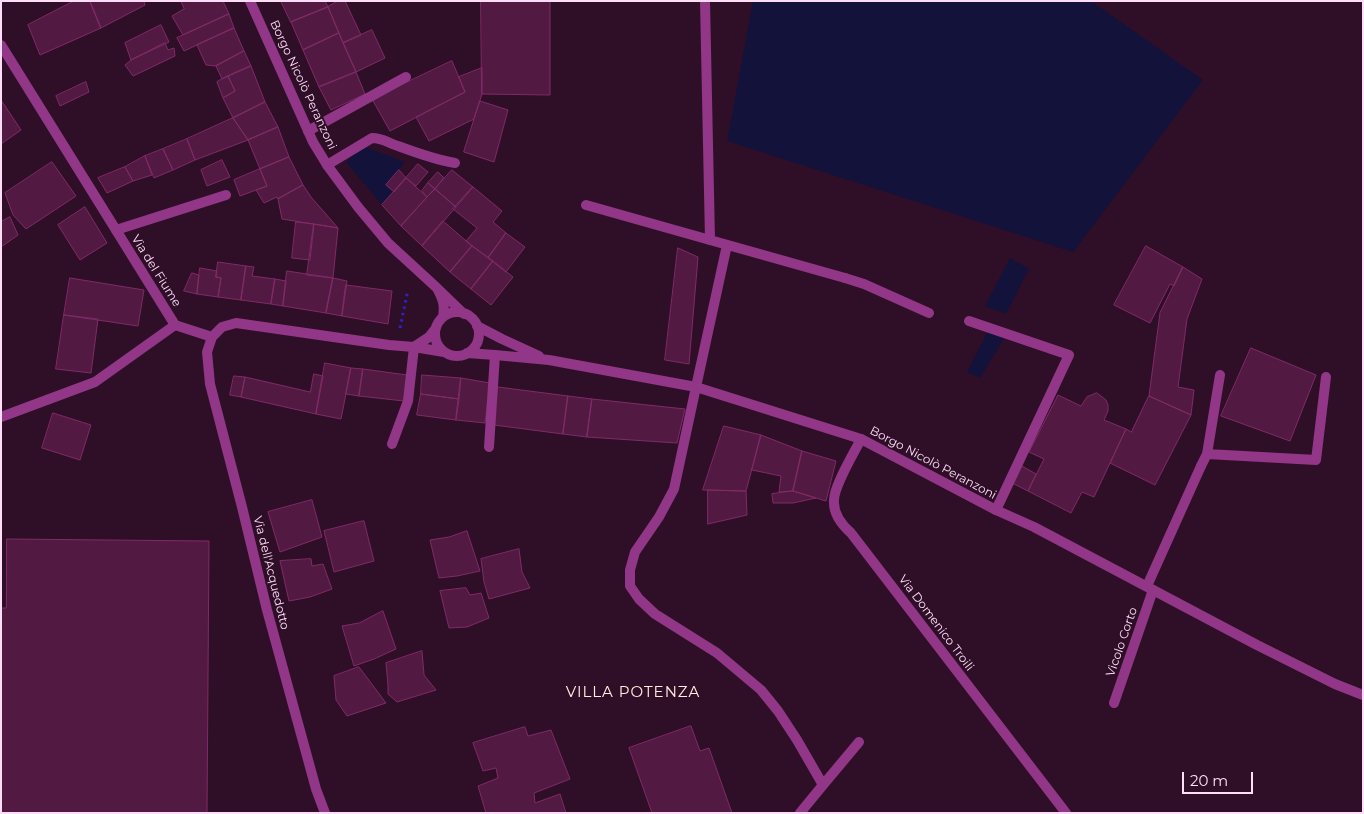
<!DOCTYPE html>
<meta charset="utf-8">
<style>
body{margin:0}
#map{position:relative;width:1364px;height:814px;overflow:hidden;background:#2f0f27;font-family:Montserrat,sans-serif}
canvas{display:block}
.frame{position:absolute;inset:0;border:2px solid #ffddf9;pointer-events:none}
.scale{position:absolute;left:1182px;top:772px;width:71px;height:22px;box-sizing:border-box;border:2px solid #ffddf9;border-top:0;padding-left:6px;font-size:15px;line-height:18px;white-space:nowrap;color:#ffddf9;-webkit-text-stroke:4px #2f0f27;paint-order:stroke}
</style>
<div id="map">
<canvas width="1364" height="814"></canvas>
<div class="frame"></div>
<div class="scale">20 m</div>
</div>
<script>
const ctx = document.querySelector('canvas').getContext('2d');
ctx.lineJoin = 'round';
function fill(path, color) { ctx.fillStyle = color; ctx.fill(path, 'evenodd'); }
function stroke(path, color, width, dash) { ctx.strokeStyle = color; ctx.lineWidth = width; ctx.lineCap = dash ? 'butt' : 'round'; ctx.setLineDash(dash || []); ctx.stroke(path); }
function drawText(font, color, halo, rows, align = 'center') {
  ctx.font = font + ' Montserrat,sans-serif'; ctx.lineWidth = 4; ctx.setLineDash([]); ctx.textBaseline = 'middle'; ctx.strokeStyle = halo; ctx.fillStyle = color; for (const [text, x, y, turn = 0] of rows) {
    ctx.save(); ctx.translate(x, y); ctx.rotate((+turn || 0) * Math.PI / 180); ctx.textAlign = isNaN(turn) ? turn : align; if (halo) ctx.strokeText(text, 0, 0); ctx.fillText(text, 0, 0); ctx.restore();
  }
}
const green = new Path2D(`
 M753 1H1091L1203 80 1073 252 727 141Z
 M363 146 405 162 386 185 394 192 382 205 346 162Z
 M1010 258 1029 269 1006 314 985 306Z
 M988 331 1005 337 980 378 967 372Z`);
const building = new Path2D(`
 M74 1H90L101 28 40 55 28 25Z
 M90 1H144L145 5 101 28Z
 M181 1H223L229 14 183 35 172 16 184 9Z
 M281 1H325L328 7 291 22Z
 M338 1H345L361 35 343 43 328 7Z
 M481 1H550V95L482 94Z
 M328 7 339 33 303 50 291 22Z
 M229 14 234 28 184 51 177 38Z
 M161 25 169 42 131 60 125 43Z
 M234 28 244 51 216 66 206 65 197 45Z
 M372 30 385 58 356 72 343 43Z
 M339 33 356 72 319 87 303 50Z
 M165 43 168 50 174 48 175 56 133 76 125 65 131 60Z
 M244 51 251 66 222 79 216 66Z
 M452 61 465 92 390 131 372 99Z
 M251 66 265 102 233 118 223 98 235 91 228 76Z
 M482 68V94L474 119 429 141 416 117 465 92 459 77Z
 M356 72 365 94 331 110 319 87Z
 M228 76 235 91 223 98 217 82Z
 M86 82 89 92 60 106 56 96Z
 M1 100 21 130 1 144Z
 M480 101 508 110 494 162 464 152Z
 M265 102 278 127 248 140 233 118Z
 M233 118 248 140 195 160 187 139Z
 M278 127 289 157 260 169 248 140Z
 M187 139 195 160 173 170 163 149Z
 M163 149 173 170 154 178 145 156Z
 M145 156 152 175 133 181 125 167Z
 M289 157 303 185 278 199 277 197 264 203 256 190 267 186 260 169Z
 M222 160 230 177 207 186 201 170Z
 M52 162 76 196 26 229 13 215 5 193Z
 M418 164 428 172 416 186 406 178Z
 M125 167 133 181 107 193 98 178Z
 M260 169 267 186 240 196 234 180Z
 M399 170 406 178 394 192 386 185Z
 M452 170 473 187 456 207 435 189Z
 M438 172 444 178 435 189 428 183Z
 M406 178 427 197 401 226 382 205Z
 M428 183 435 189 427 197 422 191Z
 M303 185 311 197 338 228 282 219 278 199Z
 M473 187 502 211 493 222 506 233 488 258 466 241 477 228 453 209Z
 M435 189 456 207 422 246 401 226Z
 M85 207 107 243 80 260 58 225Z
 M10 217 18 235 1 247V222Z
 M443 221 472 246 450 272 422 246Z
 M296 222 314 224 310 260 292 258Z
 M314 224 338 228 333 278 307 275Z
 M506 233 525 247 506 272 488 258Z
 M472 246 493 261 471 289 450 272Z
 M1146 246 1183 267 1174 286 1170 284 1150 323 1114 305Z
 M678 248 698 257 689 364 665 360Z
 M493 261 513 277 491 305 471 289Z
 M218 262 246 266 241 300 218 297 221 278 216 277Z
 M246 266 254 267 252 276 275 279 271 304 241 300Z
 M1183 267 1202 279 1187 319 1178 387 1194 390 1191 415 1149 396 1160 313Z
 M200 268 217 271 216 277 221 278 218 297 197 294Z
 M287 271 333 278 326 313 283 306Z
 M192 273 199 275 197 294 184 291Z
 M70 278 144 290 138 326 64 315Z
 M333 278 347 281 342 316 326 313Z
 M275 279 286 281 283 306 271 304Z
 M346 285 392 291 388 324 342 316Z
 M64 315 98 319 91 373 56 369Z
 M1251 348 1316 375 1290 441 1221 416Z
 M325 363 351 368 341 419 316 414Z
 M351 368 363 369 359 396 346 394Z
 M363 369 407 375 404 401 359 396Z
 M314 374 323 376 316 414 241 397 245 377 310 392Z
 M422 375 461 378 459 399 421 394Z
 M234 376 245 377 241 397 230 395Z
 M461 378 490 383 485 423 456 420Z
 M498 387 568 396 563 434 494 425Z
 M1097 393 1106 400 1108 405V411L1104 420 1126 429 1094 497 1082 492 1071 513 1028 491 1044 459 1029 452 1058 395 1081 406 1087 397Z
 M421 394 459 399 456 420 417 415Z
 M568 396 592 399 587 437 563 434Z
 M1149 396 1191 415 1155 485 1110 463 1126 429 1131 432Z
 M592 399 685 409 677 443 587 437Z
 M53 413 91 425 80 460 42 448Z
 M724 426 761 435 746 491 703 490Z
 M761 435 802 451 793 491 779 492 781 476 752 470Z
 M802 451 836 461 826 501 793 491Z
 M1020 465 1036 474 1028 491 1012 483Z
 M708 490 746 491 747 515 708 524Z
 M793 491 816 498 793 503H773L772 494Z
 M312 500 322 537 280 552 268 512Z
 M364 521 374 561 334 572 324 531Z
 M467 531 480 571 457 576 439 578 430 540 449 537Z
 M7 539 209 541 207 813H1V608H6Z
 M519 549 522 572 530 588 489 599 484 582 481 559Z
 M311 559 312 566 323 564 332 589 310 597 289 601 280 561Z
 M466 588 470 595 481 593 489 618 467 627 449 628 440 591Z
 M383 611 396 649 374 659 354 666 342 626 359 623Z
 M422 651 424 675 436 690 397 702 388 694V685L386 663Z
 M359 667 386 703 347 716 336 700 334 676Z
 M691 726 700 751 709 748 732 813H652L629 748Z
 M525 727 528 736 551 730 570 779 534 793 535 803 560 794 566 813H486L478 786 498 778 496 768 483 771 473 743Z`);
const path = new Path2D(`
 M400 328 408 290`);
const service = new Path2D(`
 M308 131 406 77
 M327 165 372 138C384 138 387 143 398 146 417 153 436 160 455 163
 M586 205 710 240
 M116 230 226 195
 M845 278 864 284 929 313
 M969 321 1069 355 996 510
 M696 387 674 489 659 517 635 552 630 570V586L639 599 655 614 717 653 761 690 778 711 797 740 823 785 800 813
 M1 417 95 382 175 325
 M392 444 408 401 414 347
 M489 447 495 355
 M1207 454 1220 375
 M1201 466 1207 454 1316 460 1326 377
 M823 785 859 742`);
const minor = new Path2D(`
 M705 1 710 240 845 278
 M1 45 175 325 212 337
 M696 387 727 245
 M861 439C854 453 834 486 834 500 833 513 842 525 851 533L1066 813
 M1147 586 1201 466
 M1114 703 1153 590`);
const tertiary = new Path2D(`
 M250 1 313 142 327 165 358 207 388 243 437 288
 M435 334a22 22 0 1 1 44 0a22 22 0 1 1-44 0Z
 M443 317C445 305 443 299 437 288L464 314
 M477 326 502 339 539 356
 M436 328 429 337 414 347 444 352
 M467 353 495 355 549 360 696 387 861 439 996 510 1034 527 1257 645 1335 684 1363 695
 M325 813 316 789 267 610 242 507 210 384 207 352 212 337 222 327 236 323 389 345 414 347`);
const streetNames = [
 ["Borgo Nicolò Peranzoni",303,85,65],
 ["Via del Fiume",156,271,58],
 ["Borgo Nicolò Peranzoni",933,463,28],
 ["Via dell'Acquedotto",271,573,76],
 ["Via Domenico Troili",936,623,53],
 ["Vicolo Corto",1122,642,-71]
];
const quarterNames = [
 ["VILLA POTENZA",633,693]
];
fill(green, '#13123a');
fill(building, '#521a42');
stroke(building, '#802a68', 1);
stroke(path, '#2825cb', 3, [2.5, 4]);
stroke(service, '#923687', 10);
stroke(minor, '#923687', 10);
stroke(tertiary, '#923687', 10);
drawText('12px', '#ffddf9', '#2f0f27', streetNames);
ctx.letterSpacing = '1px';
drawText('15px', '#ffeddf', '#2f0f27', quarterNames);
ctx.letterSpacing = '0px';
</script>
